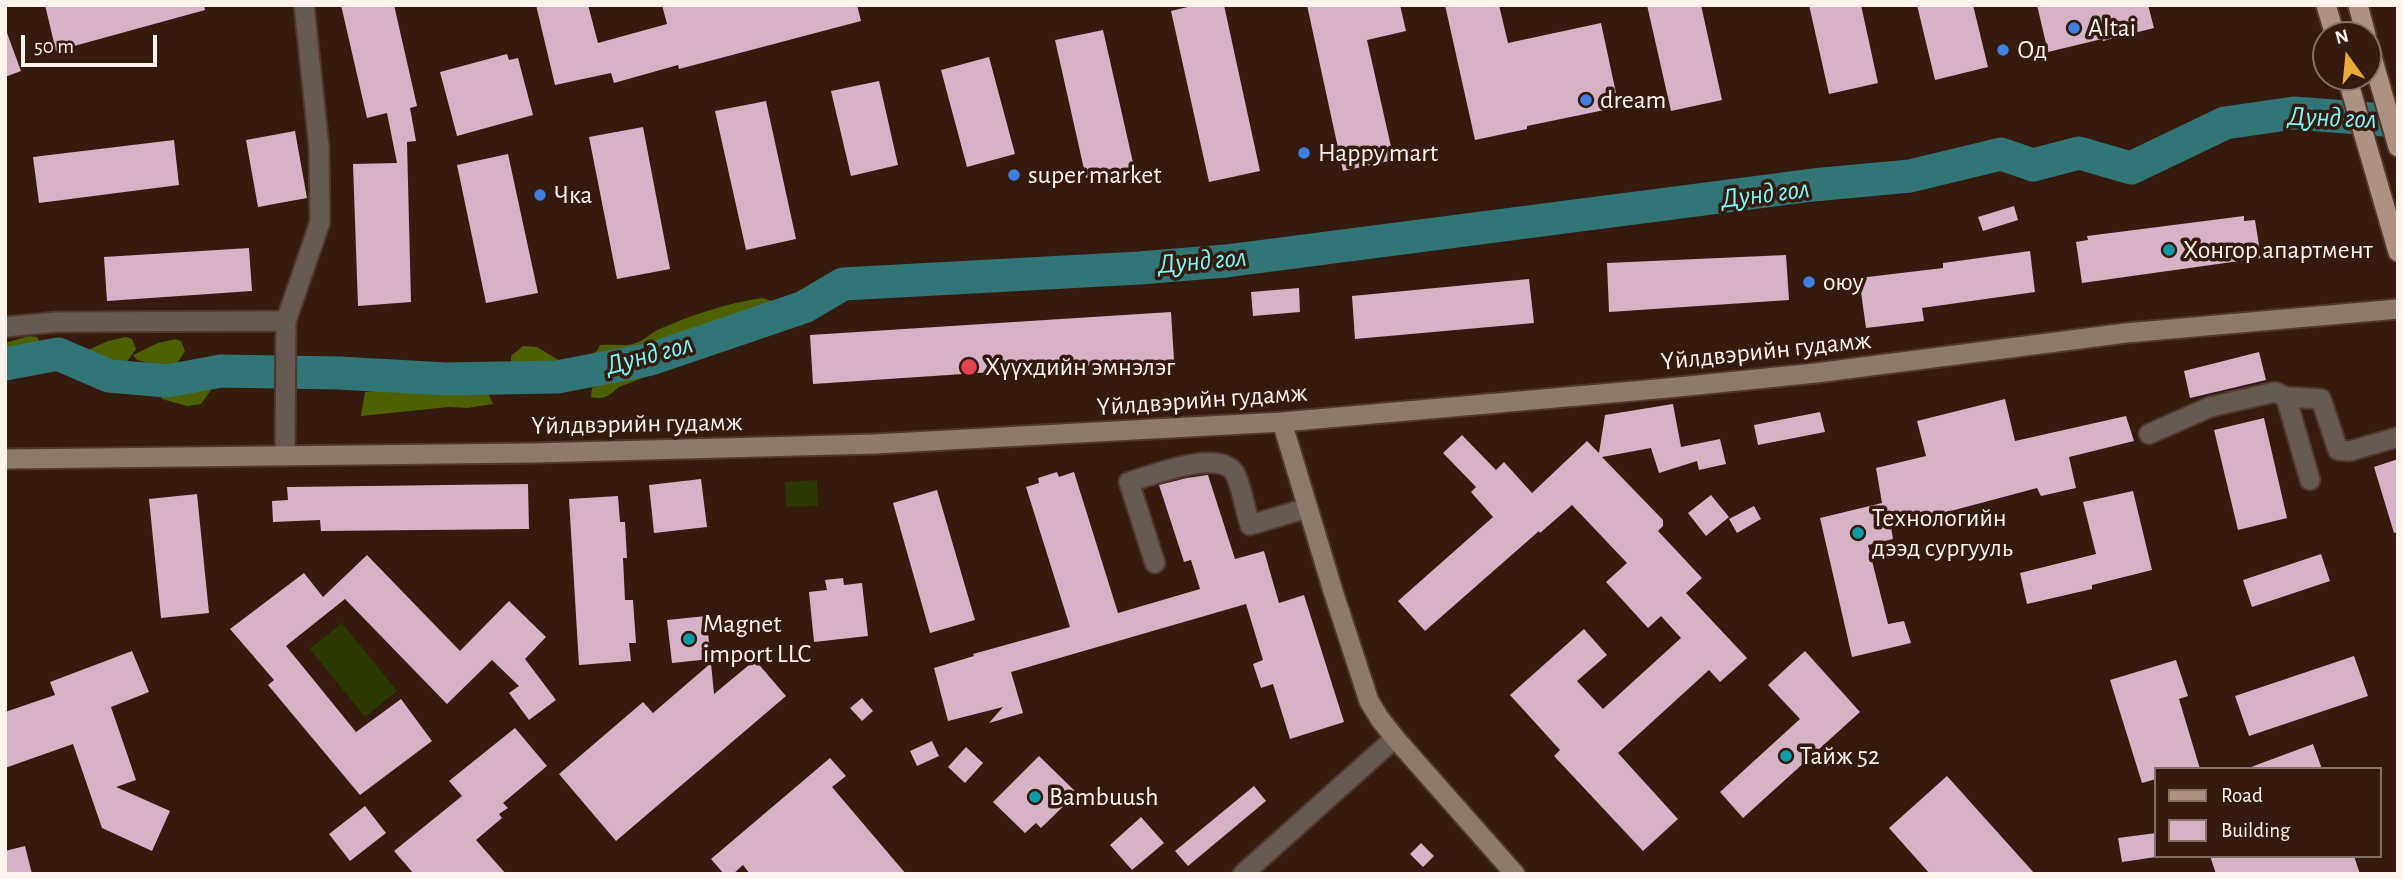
<!DOCTYPE html>
<meta charset="utf-8">
<style>
body{margin:0}
#map{position:relative;width:2403px;height:879px;overflow:hidden;background:#351a0e;font-family:"Alegreya Sans",sans-serif}
canvas{display:block}
.frame{position:absolute;inset:0;border:7px solid #fef2ed;pointer-events:none}
.legend{position:absolute;left:2154px;top:767px;width:228px;height:91px;box-sizing:border-box;background:#351a0e;border:2px solid #857067;margin:0;padding:9px 12px;list-style:none;font-size:21px;color:#fef2ed}
.legend li{display:flex;align-items:center;gap:14px;height:35px}
.legend b{width:35px;border:2px solid #857067}
.north{position:absolute;left:2312px;top:21px;width:70px;height:70px;box-sizing:border-box;background:#351a0e;border:2px solid #857067;border-radius:50%;rotate:345deg;font-size:19px;font-weight:700;line-height:28px;text-align:center;color:#fef2ed}
.north::after{content:'';display:block;margin:auto;width:24px;height:32px;background:#eaaa39;clip-path:polygon(50% 0,100% 100%,50% 72%,0 100%)}
.scale{position:absolute;left:21px;top:35px;width:136px;height:32px;box-sizing:border-box;border:4px solid #fef2ed;border-top:0;padding-left:9px;font-size:21px;line-height:24px;white-space:nowrap;color:#fef2ed;-webkit-text-stroke:5px #351a0e;paint-order:stroke}
</style>
<div id="map">
<canvas width="2403" height="879"></canvas>
<div class="frame"></div>
<ul class="legend">
<li><b style="height:9px;background:#ac9281"></b>Road</li>
<li><b style="height:19px;background:#d5b2c5"></b>Building</li>
</ul>
<div class="north">N</div>
<div class="scale">50 m</div>
</div>
<script>
const ctx = document.querySelector('canvas').getContext('2d');
ctx.lineJoin = 'round';
function fill(path, color) { ctx.fillStyle = color; ctx.fill(path, 'evenodd'); }
function stroke(path, color, width, dash) { ctx.strokeStyle = color; ctx.lineWidth = width; ctx.lineCap = dash ? 'butt' : 'round'; ctx.setLineDash(dash || []); ctx.stroke(path); }
function drawText(font, color, halo, rows, align = 'center') {
  ctx.font = font + ' "Alegreya Sans",sans-serif'; ctx.lineWidth = 7; ctx.setLineDash([]); ctx.textBaseline = 'middle'; ctx.strokeStyle = halo; ctx.fillStyle = color; for (const [text, x, y, turn = 0] of rows) {
    ctx.save(); ctx.translate(x, y); ctx.rotate((+turn || 0) * Math.PI / 180); ctx.textAlign = isNaN(turn) ? turn : align; if (halo) ctx.strokeText(text, 0, 0); ctx.fillText(text, 0, 0); ctx.restore();
  }
}
const green = new Path2D(`
 M817 480 818 506 786 507 785 482Z
 M342 623 397 691 365 717 310 649Z`);
const forest = new Path2D(`
 M762 298 775 302 774 310 728 324 714 333 677 344 594 367 586 366 590 355 597 351 600 345C611 344 624 346 633 344 645 341 651 332 662 328 694 314 728 303 762 298Z
 M759 328 729 345 619 387C609 396 604 400 591 397L592 388 643 366Z
 M29 336 37 337 41 343V350L37 354 5 359V343Z
 M126 337 132 339 136 349 126 363 112 365 87 358 84 352 108 341Z
 M176 339 181 341 185 351 176 365 162 367 137 360 133 355 158 343Z
 M523 346 537 347 560 361 561 368C546 372 526 375 511 367V356Z
 M201 378 207 380 211 390 201 404 187 406 162 399 159 393 183 382Z
 M456 382 484 384 493 404 467 408 449 407 361 416 365 392Z`);
const river = new Path2D(`
 M5 364 58 354 109 376 167 381 221 371 339 373 446 379 557 377 651 359 804 307 843 284 1139 268 1226 261 1813 185 1910 176 2001 154 2033 165 2079 153 2131 168 2225 123 2294 113 2398 121`);
const building = new Path2D(`
 M45 5H204L205 10 56 51Z
 M341 5H394L417 106 410 108 416 141 407 142 411 302 358 306 353 164 397 163 387 113 367 118Z
 M536 5H588L598 43 667 24 662 5H857L861 21 679 69 678 65 614 83 611 73 555 85Z
 M1196 5H1224L1260 171 1209 182 1171 11Z
 M1307 5H1400L1406 31 1367 40 1394 160 1343 171Z
 M1445 5H1499L1508 43 1601 23 1619 107 1527 126V129L1475 140Z
 M1647 5H1701L1722 100 1671 111Z
 M1809 5H1861L1878 83 1829 94Z
 M1917 5H1973L1988 67 1935 80Z
 M2037 5H2148L2154 28 2103 41 2102 39 2048 52Z
 M1103 30 1134 167 1086 178 1055 40Z
 M5 33H7L21 71 5 77Z
 M507 54 509 60 518 58 533 115 457 136 440 72Z
 M989 57 1015 154 967 167 941 70Z
 M879 81 898 165 851 176 831 91Z
 M766 101 796 239 746 250 715 111Z
 M643 127 670 269 617 279 589 137Z
 M295 131 307 198 258 207 246 140Z
 M174 140 179 185 39 203 33 157Z
 M508 154 538 293 486 303 457 165Z
 M2014 206 2018 220 1983 231 1978 217Z
 M2244 216V221L2255 220 2261 258 2082 283 2076 242 2088 240 2087 236Z
 M249 248 252 291 107 301 104 257Z
 M2030 251 2035 292 1922 308 1924 321 1866 328 1859 278 1943 268V263Z
 M1786 255 1789 300 1609 312 1607 263Z
 M1529 279 1534 323 1355 339 1352 296Z
 M1299 288 1300 312 1253 316 1251 292Z
 M1171 312 1174 360 813 384 810 335Z
 M2259 352 2266 380 2190 398 2184 371Z
 M2005 399 2015 441 2126 416 2134 441 2069 457 2076 488 2041 496 2037 488 1891 527 1893 539 1868 545 1888 624 1904 621 1911 643 1852 657 1820 518 1882 503 1876 468 1926 456 1917 421Z
 M1673 404 1681 447 1720 439 1726 464 1699 470 1697 461 1659 473 1651 448 1602 457 1663 520V526L1658 531 1702 578 1686 593 1747 658 1720 682 1709 670 1618 753 1678 819 1643 851 1554 756 1560 750 1510 695 1584 629 1607 655 1577 681 1603 709 1681 638 1661 616 1648 628 1606 582 1627 563 1572 505 1540 533 1539 531 1425 631 1398 601 1493 517 1471 492 1476 487 1443 453 1462 435 1496 470 1504 462 1532 493 1587 441 1599 453 1605 415Z
 M1820 412 1825 432 1758 445 1754 425Z
 M2264 418 2287 518 2238 530 2214 430Z
 M2398 459V532L2394 533 2374 467Z
 M1057 472 1059 477 1074 472 1118 613 1200 589 1191 560 1184 562 1159 485 1187 478 1208 475 1235 559 1264 551 1279 603 1304 595 1344 722 1290 739 1273 684 1261 688 1253 664 1263 660 1246 604 1011 672 1023 713 989 723 1003 707 948 721 934 668 974 656 973 654 1070 627 1026 487 1039 483 1038 478Z
 M701 479 707 527 654 533 649 485Z
 M528 484 529 529 321 531 320 520 273 522 272 501 288 500 287 487Z
 M937 490 975 620 930 633 893 503Z
 M2133 491 2152 570 2092 585V589L2027 604 2020 573 2096 554 2083 502Z
 M197 494 209 613 161 618 149 499Z
 M1711 495 1729 517 1706 536 1688 513Z
 M618 496 620 522H625L627 558H623L625 600H633L636 643H629L631 661 579 665 569 499Z
 M1754 506 1761 519 1737 533 1729 519Z
 M2321 554 2330 581 2252 607 2243 580Z
 M367 555 460 651 509 601 546 637 525 659 556 700 529 720 509 693 519 686 492 660 447 704 345 599 286 646 356 732 401 699 432 741 360 795 268 685 274 680 230 629 304 573 323 597Z
 M843 578 844 585 862 583 868 636 814 642 809 592 827 590 825 580Z
 M706 616 711 659 672 663 667 620Z
 M132 651 149 692 111 707 136 780 116 787 170 811 152 851 102 828 73 744 5 768V712L55 695 50 682Z
 M1805 651 1860 712 1743 818 1720 792 1800 719 1768 685Z
 M2354 656 2368 696 2249 736 2235 696Z
 M755 660 786 696 616 841 559 774 643 702 653 713 711 663 714 694Z
 M2176 660 2188 696 2179 699 2200 769H2156V779L2142 783 2110 680Z
 M862 698 873 711 862 721 850 708Z
 M515 728 547 766 503 803 508 808 499 814 502 818 476 840 506 874H414L394 851 462 796 449 781Z
 M932 741 939 756 917 766 910 751Z
 M2313 744 2322 769H2251V767Z
 M966 747 983 763 965 783 948 767Z
 M1039 756 1077 793 1041 828 1036 823 1025 833 993 802Z
 M830 758 846 776 832 787 906 874H750L743 865 733 874H724L711 859Z
 M1947 776 2035 874H1930L1889 828Z
 M1254 786 1266 801 1188 866 1175 851Z
 M365 806 386 833 350 861 329 834Z
 M1141 817 1164 843 1132 870 1110 845Z
 M2156 833V857L2122 862 2118 838Z
 M1421 843 1434 856 1423 867 1410 854Z
 M25 846 32 874H5V851Z
 M2210 856H2354L2360 874H2216Z`);
const minor = new Path2D(`
 M286 321 320 222 319 147 304 5
 M2286 397 2321 399 2338 450 2350 451 2398 437
 M2149 434 2210 407 2275 392 2286 397 2310 480
 M1155 563 1129 482C1153 475 1217 449 1234 472 1240 480 1246 513 1250 525L1307 508`);
const tertiary = new Path2D(`
 M5 327 56 322 286 321 285 455
 M1243 874 1395 738`);
const secondary = new Path2D(`
 M1282 422 1333 591 1369 701 1380 719 1395 738 1515 874
 M5 459 533 453 874 444 1282 422 1668 388 1816 373 2126 333 2398 309`);
const primary = new Path2D(`
 M2326 5 2335 35
 M2358 5 2366 35
 M2368 43 2398 147
 M2347 77 2398 252`);
const markers = [
 [2074,28,7,"#3f7fe0"],
 [2003,50,7,"#3f7fe0"],
 [1586,100,7,"#3f7fe0"],
 [1304,153,7,"#3f7fe0"],
 [1014,175,7,"#3f7fe0"],
 [540,195,7,"#3f7fe0"],
 [2169,250,7,"#0f9aa8"],
 [1809,282,7,"#3f7fe0"],
 [969,367,9,"#e0444e"],
 [1858,533,7,"#0f9aa8"],
 [689,639,7,"#0f9aa8"],
 [1786,756,7,"#0f9aa8"],
 [1035,797,7,"#0f9aa8"]
];
const poiNames = [
 ["Altai",2088,28],
 ["Од",2017,50],
 ["dream",1600,100],
 ["Happy mart",1318,153],
 ["super market",1028,175],
 ["Чка",554,195],
 ["Хонгор апартмент",2183,250],
 ["оюу",1823,282],
 ["Хүүхдийн эмнэлэг",985,367],
 ["Технологийн",1872,518],
 ["дээд сургууль",1872,548],
 ["Magnet",703,624],
 ["import LLC",703,654],
 ["Тайж 52",1800,756],
 ["Bambuush",1049,797]
];
const streetNames = [
 ["Yйлдвэрийн гудамж",1766,351,-6],
 ["Yйлдвэрийн гудамж",1202,400,-4],
 ["Yйлдвэрийн гудамж",637,424,-1]
];
const waterNames = [
 ["Дунд гол",2332,118,2],
 ["Дунд гол",1765,194,-7],
 ["Дунд гол",1202,261,-5],
 ["Дунд гол",649,355,-15]
];
fill(green, '#2c3900');
fill(forest, '#4d6101');
stroke(river, '#327577', 33);
fill(building, '#d5b2c5');
stroke(minor, '#51382d', 23);
stroke(tertiary, '#51382d', 23);
stroke(secondary, '#51382d', 23);
stroke(primary, '#51382d', 23);
stroke(minor, '#675a52', 19);
stroke(tertiary, '#675a52', 19);
stroke(secondary, '#8e7a6d', 19);
stroke(primary, '#ac9281', 19);
for (const [x, y, r, color] of markers) { const dot = new Path2D(); dot.arc(x, y, r, 0, 2 * Math.PI); ctx.fillStyle = color; ctx.fill(dot); stroke(dot, '#351a0e', 2.5); }
drawText('26px', '#fef2ed', '#351a0e', poiNames, 'left');
drawText('26px', '#fef2ed', '#351a0e', streetNames);
drawText('italic 28px', '#7afafe', '#351a0e', waterNames);
</script>
